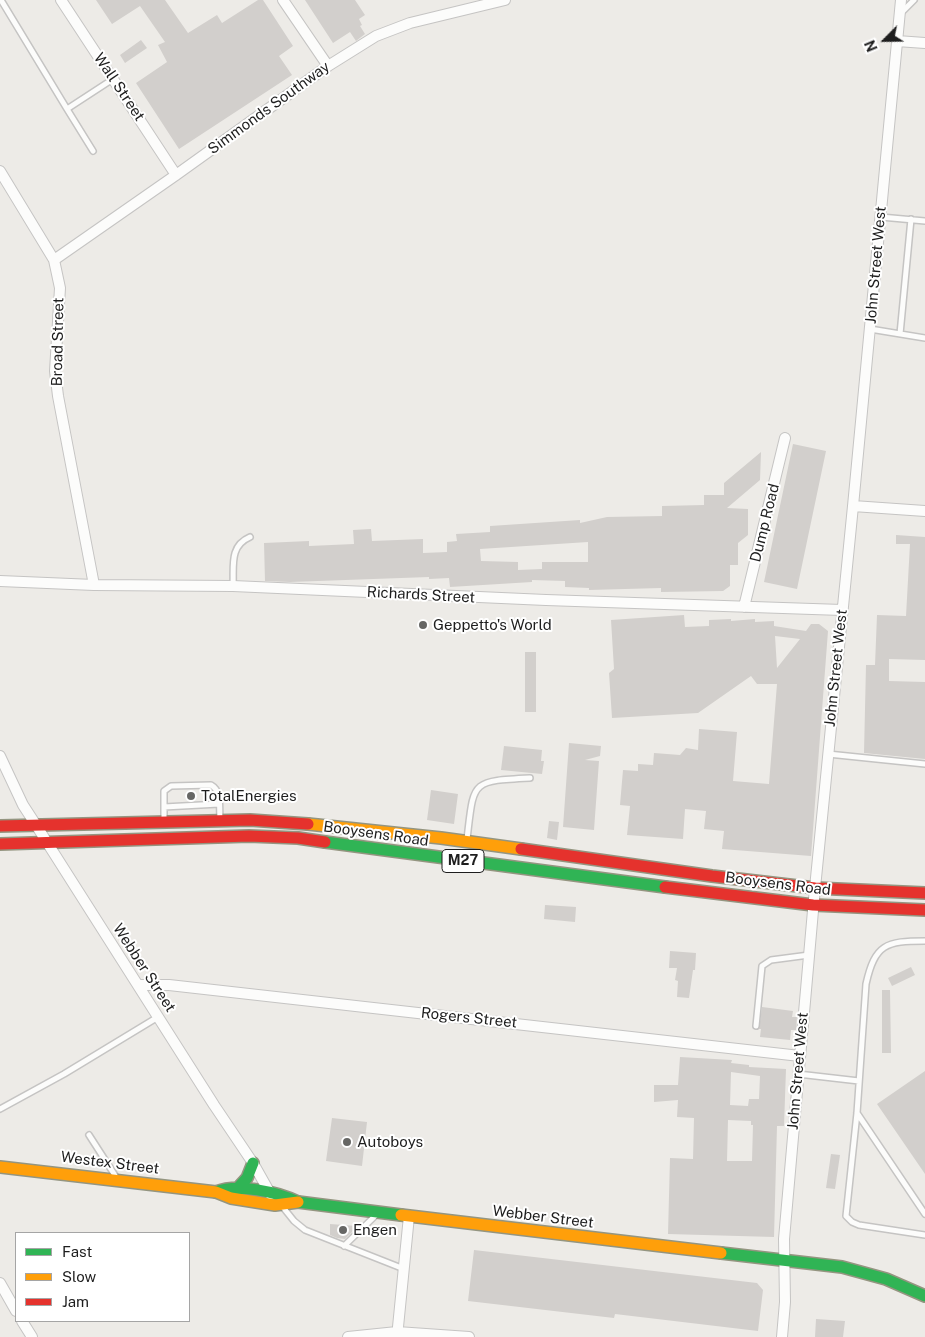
<!DOCTYPE html>
<style>
body{margin:0}
#map{position:relative;width:925px;height:1337px;overflow:hidden;background:#edebe7;font-family:"Public Sans",sans-serif}
canvas{display:block}
.legend{position:absolute;left:15px;top:1232px;width:175px;height:90px;box-sizing:border-box;background:#fff;border:1px solid #a5a5a5;margin:0;padding:6px 9px;list-style:none;font-size:15px;color:#1e1e1e}
.legend li{display:flex;align-items:center;gap:10px;height:25px}
.legend b{width:25px;border:1px solid #a5a5a5}
.north{position:absolute;left:860px;top:15px;width:50px;height:50px;-webkit-text-stroke:4px #fff;paint-order:stroke;rotate:247deg;font-size:14px;font-weight:700;line-height:20px;text-align:center;color:#1e1e1e}
.north::after{content:'';display:block;margin:auto;width:18px;height:22px;background:#1e1e1e;clip-path:polygon(50% 0,100% 100%,50% 72%,0 100%)}
</style>
<div id="map">
<canvas width="925" height="1337"></canvas>
<ul class="legend">
<li><b style="height:6px;background:#30b455"></b>Fast</li>
<li><b style="height:6px;background:#ff9f0a"></b>Slow</li>
<li><b style="height:6px;background:#e5322d"></b>Jam</li>
</ul>
<div class="north">N</div>
</div>
<script>
const ctx = document.querySelector('canvas').getContext('2d');
ctx.lineJoin = 'round';
function fill(path, color) { ctx.fillStyle = color; ctx.fill(path, 'evenodd'); }
function stroke(path, color, width, dash) { ctx.strokeStyle = color; ctx.lineWidth = width; ctx.lineCap = dash ? 'butt' : 'round'; ctx.setLineDash(dash || []); ctx.stroke(path); }
function drawText(font, color, halo, rows, align = 'center') {
  ctx.font = font + ' "Public Sans",sans-serif'; ctx.lineWidth = 4; ctx.setLineDash([]); ctx.textBaseline = 'middle'; ctx.strokeStyle = halo; ctx.fillStyle = color; for (const [text, x, y, turn = 0] of rows) {
    ctx.save(); ctx.translate(x, y); ctx.rotate((+turn || 0) * Math.PI / 180); ctx.textAlign = isNaN(turn) ? turn : align; if (halo) ctx.strokeText(text, 0, 0); ctx.fillText(text, 0, 0); ctx.restore();
  }
}
const building = new Path2D(`
 M96 0H165L188 33 217 15 222 23 258 0H263L293 46 279 56 292 75 179 149 136 83 167 62 158 45 165 42 140 6 112 24Z
 M305 0H355L365 15 359 19 362 25 360 26 365 34 356 41 350 32 333 43Z
 M141 40 147 48 125 63 120 55Z
 M793 444 826 451 797 589 764 582Z
 M761 452 760 480 727 508 748 509V535L738 543V565H730V586L723 591 661 592V588L589 590V588L565 587V581L532 580V582L450 587 449 578 429 579V577L290 582 265 581 264 543 309 541V546L354 544 353 530 371 529 372 541 423 539V553L447 552V542L457 541 456 534 490 532V526L580 520V523L607 517 662 516V506L704 505V495H724V483ZM588 542V562H542V569L518 570V562L481 561 480 549Z
 M896 535 925 537V660L889 659V681L925 682V759L864 753 866 665H875L877 615 906 616 910 544H896Z
 M684 615 685 627 709 626V620L731 619V621L755 619V622L774 621V626L806 631 811 624H819L828 631 811 856 722 849 724 831 704 829 706 811 685 809 683 839 627 835 630 806 620 805 623 770 638 771V764L653 765 654 753 680 755 686 748 698 750 699 729 737 732 733 781 769 784 777 684H757L751 676 698 713 612 718 609 673 614 669 611 620ZM775 636 800 639 777 668Z
 M525 652H536V712H525Z
 M569 743 601 746 600 756 585 760 599 761 594 830 563 827Z
 M504 746 542 750 541 761H544L542 774 501 770Z
 M431 790 458 794 454 824 427 820Z
 M549 821 559 822 557 840 547 838Z
 M545 905 576 907 575 922 544 919Z
 M670 951 696 953 695 970H693L689 998 677 997 678 981 675 980 677 968H669Z
 M911 967 915 975 892 986 888 978Z
 M882 990H890L891 1053H882Z
 M762 1007 793 1011 792 1017H797L796 1030H791L790 1040 760 1037 761 1029H759Z
 M680 1057 732 1060 731 1063 749 1065V1067L786 1069 784 1126H777L774 1237 668 1234 670 1158 693 1159 694 1118 677 1117 678 1100 654 1102V1085H678ZM731 1072 760 1076 759 1099H749L748 1106 730 1105ZM728 1120 751 1121V1125H753L752 1161H727Z
 M925 1071V1174L877 1104Z
 M332 1118 367 1122 362 1166 326 1161Z
 M831 1154 840 1155 835 1189 826 1188Z
 M330 1224 357 1226V1227L345 1239 337 1238 330 1235Z
 M474 1250 757 1283 763 1290 758 1331 615 1314 614 1318 468 1301Z
 M816 1319 845 1321 843 1337H815Z`);
const lane = new Path2D(`
 M1 0 67 109
 M902 12 914 0
 M93 151 67 109 113 79
 M881 217 925 221
 M870 329 925 338
 M900 334 911 219
 M233 586C234 566 229 546 250 537
 M828 754 925 764
 M164 807 219 804
 M164 820V791L171 786 211 785C222 791 219 807 220 818
 M467 839C474 781 470 781 530 778
 M925 941C886 941 875 944 866 984L857 1113 846 1216 852 1222 859 1225 925 1235
 M756 1026 762 966 771 960 809 955
 M798 1074 859 1081
 M0 1109 64 1074 158 1017
 M857 1113 925 1214
 M89 1135 116 1177
 M282 1206 294 1221 305 1230 404 1269
 M344 1246 376 1215`);
const street = new Path2D(`
 M61 0 176 175
 M283 0 328 66
 M897 41 925 43
 M0 171 54 260 60 288 55 371 58 396 94 585
 M54 260 176 175 328 66 376 36 410 23 505 0
 M853 506 925 511
 M0 581 94 585 233 586 546 600 842 610
 M744 607 785 438
 M0 756 23 805 36 825 214 1105 253 1163 271 1195
 M138 985H169L800 1056
 M0 1283 16 1311
 M22 1321 32 1337
 M348 1337 397 1332 469 1337
 M397 1337 409 1216
 M782 1337 785 1302 784 1239 815 888 853 506 901 0`);
const fast = new Path2D(`
 M325 842 665 887
 M237 1189 247 1178 253 1163
 M216 1192C238 1183 277 1192 298 1202L401 1215
 M721 1253 842 1267 886 1279 925 1296`);
const slow = new Path2D(`
 M308 824 441 838 521 849
 M0 1167 216 1192 231 1198 275 1205 298 1202
 M401 1215 721 1253`);
const jam = new Path2D(`
 M0 826 250 820 308 824
 M0 844 249 836 298 838 325 842
 M521 849 712 876 815 888 925 893
 M665 887 813 905 925 910`);
const markers = [
 [423,625,5,"#666664"],
 [191,796,5,"#666664"],
 [347,1142,5,"#666664"],
 [343,1230,5,"#666664"]
];
const shields = [
 [463,861,42]
];
const shieldNames = [
 ["M27",463,861]
];
const streetNames = [
 ["Wall Street",119,87,56],
 ["Simmonds Southway",269,108,-36],
 ["John Street West",876,265,-85],
 ["Broad Street",58,342,-89],
 ["Dump Road",765,523,-76],
 ["Richards Street",421,595,3],
 ["John Street West",836,668,-84],
 ["Booysens Road",376,834,8],
 ["Booysens Road",778,884,7],
 ["Webber Street",144,968,57],
 ["Rogers Street",469,1018,6],
 ["John Street West",798,1071,-85],
 ["Westex Street",110,1163,7],
 ["Webber Street",543,1217,7]
];
const poiNames = [
 ["Geppetto's World",433,625],
 ["TotalEnergies",201,796],
 ["Autoboys",357,1142],
 ["Engen",353,1230]
];
fill(building, '#d2cfcc');
stroke(lane, '#c5c4c3', 8);
stroke(street, '#c5c4c3', 12);
stroke(fast, '#949580', 14);
stroke(slow, '#949580', 14);
stroke(jam, '#949580', 14);
stroke(lane, '#fcfcfb', 5);
stroke(street, '#fcfcfb', 10);
stroke(fast, '#30b455', 11);
stroke(slow, '#ff9f0a', 11);
stroke(jam, '#e5322d', 11);
for (const [x, y, r, color] of markers) { const dot = new Path2D(); dot.arc(x, y, r, 0, 2 * Math.PI); ctx.fillStyle = color; ctx.fill(dot); stroke(dot, '#fff', 2); }
for (const [x, y, w] of shields) { const box = new Path2D(); box.roundRect(x - w / 2, y - 11.5, w, 23, 4); ctx.fillStyle = '#fff'; ctx.fill(box); stroke(box, '#1e1e1e', 1); }
drawText('bold 14px', '#1e1e1e', null, shieldNames);
drawText('15px', '#1e1e1e', '#fff', streetNames);
drawText('15px', '#1e1e1e', '#fff', poiNames, 'left');
</script>
